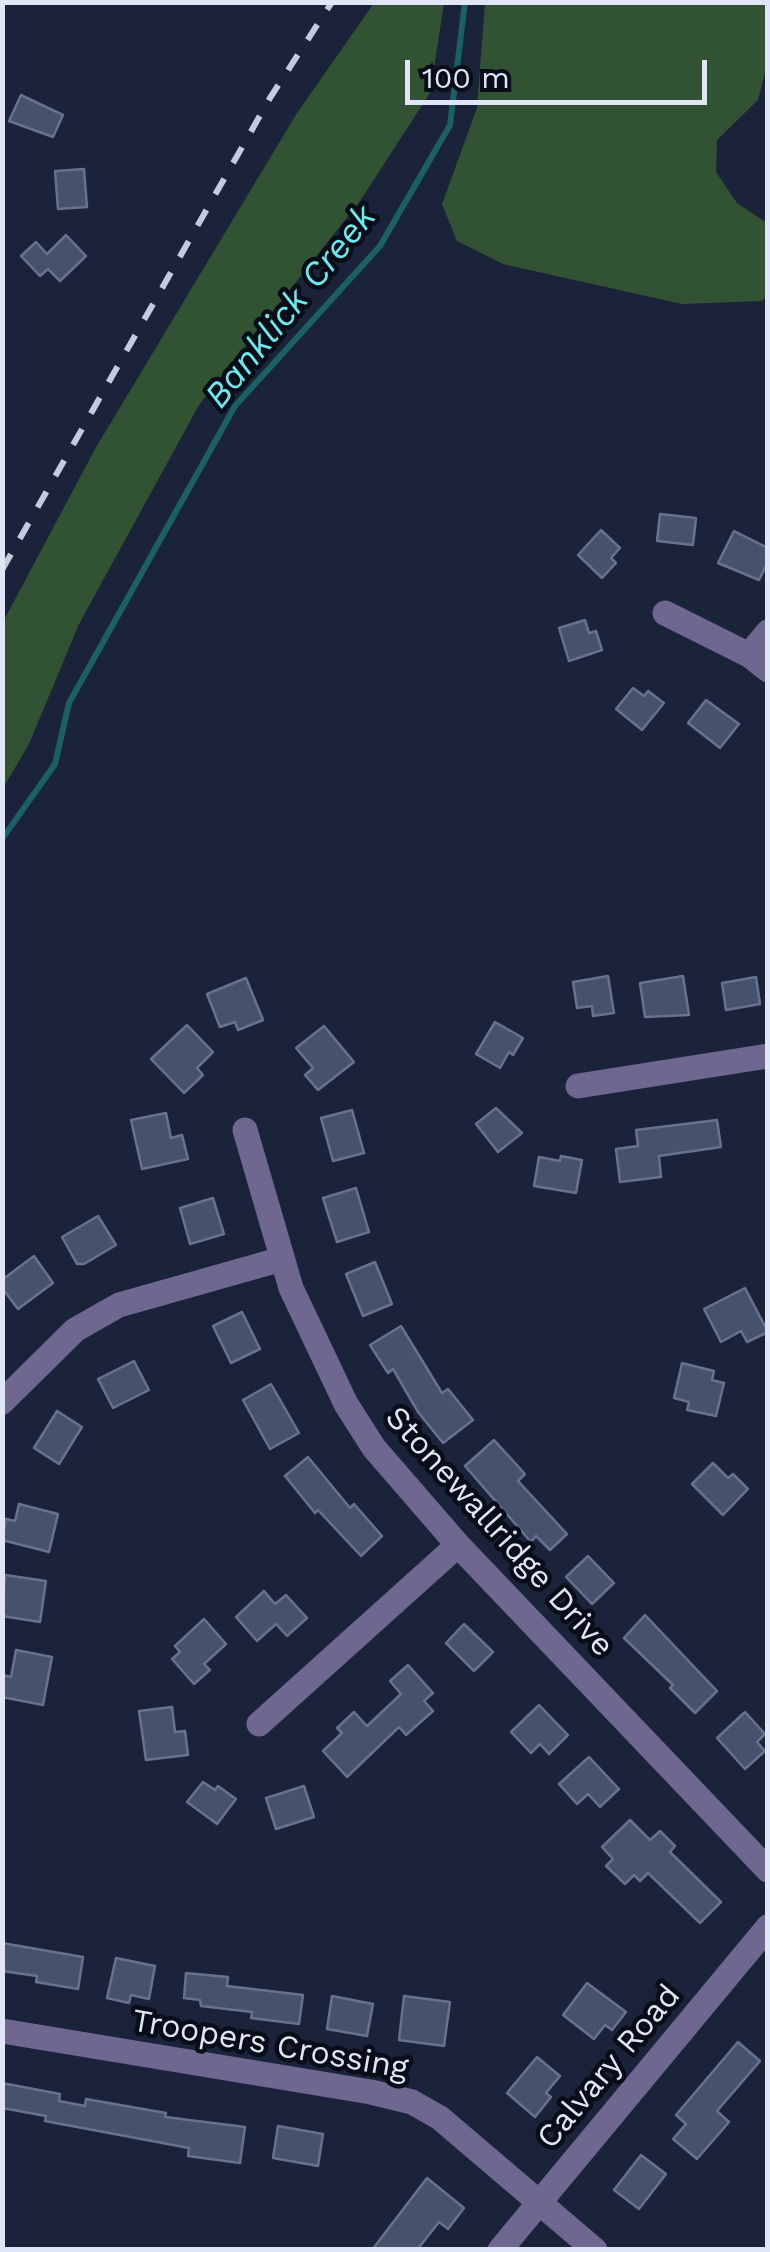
<!DOCTYPE html>
<style>
body{margin:0}
#map{position:relative;width:770px;height:2252px;overflow:hidden;background:#1a233a;font-family:"Work Sans",sans-serif}
canvas{display:block}
.frame{position:absolute;inset:0;border:5px solid #e0e6f6;pointer-events:none}
.scale{position:absolute;left:405px;top:60px;width:302px;height:45px;box-sizing:border-box;border:5px solid #e0e6f6;border-top:0;padding-left:12px;font-size:30px;line-height:35px;white-space:nowrap;color:#e0e6f6;-webkit-text-stroke:8px #090d17;paint-order:stroke}
</style>
<div id="map">
<canvas width="770" height="2252"></canvas>
<div class="frame"></div>
<div class="scale">100 m</div>
</div>
<script>
const ctx = document.querySelector('canvas').getContext('2d');
ctx.lineJoin = 'round';
function fill(path, color) { ctx.fillStyle = color; ctx.fill(path, 'evenodd'); }
function stroke(path, color, width, dash) { ctx.strokeStyle = color; ctx.lineWidth = width; ctx.lineCap = dash ? 'butt' : 'round'; ctx.setLineDash(dash || []); ctx.stroke(path); }
function drawText(font, color, halo, rows, align = 'center') {
  ctx.font = font + ' "Work Sans",sans-serif'; ctx.lineWidth = 9; ctx.setLineDash([]); ctx.textBaseline = 'middle'; ctx.strokeStyle = halo; ctx.fillStyle = color; for (const [text, x, y, turn = 0] of rows) {
    ctx.save(); ctx.translate(x, y); ctx.rotate((+turn || 0) * Math.PI / 180); ctx.textAlign = isNaN(turn) ? turn : align; if (halo) ctx.strokeText(text, 0, 0); ctx.fillText(text, 0, 0); ctx.restore();
  }
}
const green = new Path2D(`
 M374 3H444L430 93 360 201 199 405 79 624 29 744 3 788V622L95 449 297 113Z
 M485 3H767V65L758 100 717 140 716 172 737 203 767 223V297L762 301 682 304 503 264 457 241 442 204 477 108Z`);
const stream = new Path2D(`
 M2 839 55 764 69 703 235 406 380 246 450 125 465 2`);
const building = new Path2D(`
 M21 95 63 115 53 137 9 121Z
 M84 169 87 207 58 209 55 171Z
 M66 235 86 256 60 281 48 269 40 276 21 256 36 242 47 254Z
 M660 514 696 518 693 545 657 541Z
 M601 530 620 548 611 558 616 563 602 578 578 555Z
 M734 531 768 548V562L759 580 718 563Z
 M585 620 589 633 596 631 602 650 569 661 559 628Z
 M633 688 644 696 648 691 664 703 642 730 616 709Z
 M706 700 739 724 720 748 688 723Z
 M608 976 614 1013 593 1016 592 1006 577 1008 573 982Z
 M683 976 689 1015 645 1017 640 983Z
 M756 977 760 1004 726 1010 722 983Z
 M246 978 263 1020 238 1030 235 1022 220 1027 207 994Z
 M495 1022 523 1038 513 1055 509 1052 500 1068 476 1054Z
 M187 1025 213 1052 197 1068 203 1075 184 1093 151 1059Z
 M324 1026 354 1062 318 1090 305 1075 313 1068 296 1048Z
 M496 1108 522 1133 498 1152 476 1124Z
 M352 1110 364 1153 333 1161 321 1118Z
 M166 1113 171 1138 182 1135 188 1159 142 1169 131 1120Z
 M717 1120 721 1147 659 1156 661 1177 620 1182 616 1149 638 1146 636 1130Z
 M561 1156 582 1160 576 1193 534 1186 539 1157 560 1161Z
 M356 1188 369 1232 337 1242 323 1198Z
 M213 1198 224 1234 190 1244 180 1208Z
 M98 1216 116 1245 84 1264H77L62 1237Z
 M34 1256 53 1283 18 1309 2 1288V1280Z
 M375 1262 392 1304 363 1316 346 1274Z
 M745 1288 768 1332 747 1342 741 1331 721 1342 704 1309Z
 M242 1312 260 1349 231 1363 213 1326Z
 M401 1326 442 1393 448 1389 473 1420 443 1443 418 1412 393 1369 388 1373 370 1345Z
 M134 1361 149 1390 113 1408 98 1379Z
 M682 1363 714 1371 712 1380 724 1383 716 1416 687 1410 689 1402 674 1398Z
 M271 1384 299 1433 270 1449 243 1400Z
 M57 1411 82 1427 59 1464 34 1448Z
 M494 1440 525 1474 518 1481 567 1534 550 1550 536 1536 531 1542 465 1466Z
 M308 1457 350 1508 354 1504 382 1536 361 1556 318 1510 315 1513 285 1476Z
 M713 1463 728 1478 733 1474 748 1489 723 1515 692 1484Z
 M19 1504 58 1514 49 1552 2 1540 6 1519 15 1521Z
 M588 1556 614 1583 592 1604 566 1577Z
 M5 1575 46 1581 40 1622 2 1616Z
 M264 1591 275 1604 286 1595 307 1618 287 1636 276 1624 257 1641 236 1617Z
 M645 1615 717 1691 695 1713 670 1688 673 1685 624 1638Z
 M204 1619 226 1644 204 1664 210 1670 194 1684 172 1659 180 1652 175 1646Z
 M464 1624 493 1652 474 1671 446 1643Z
 M16 1650 52 1657 43 1705 2 1697V1675L11 1677Z
 M408 1665 433 1693 424 1701 433 1711 406 1735 399 1727 347 1777 323 1751 342 1733 337 1728 354 1712 367 1726 401 1694 390 1681Z
 M539 1705 568 1735 549 1754 540 1744 531 1753 511 1732Z
 M172 1707 175 1732 185 1731 188 1755 146 1760 139 1711Z
 M745 1712 765 1734 757 1742 765 1751 745 1769 717 1738Z
 M589 1757 619 1789 600 1807 588 1794 577 1804 559 1784Z
 M203 1782 215 1790 218 1786 236 1799 217 1824 187 1802Z
 M304 1786 314 1817 276 1829 266 1798Z
 M630 1820 650 1840 660 1831 675 1846 670 1852 721 1902 700 1923 648 1873 640 1881 634 1875 625 1884 606 1866 613 1859 602 1847Z
 M2 1943 83 1957 78 1989 36 1982 37 1976 2 1971Z
 M116 1958 155 1966 149 1999 131 1995 129 2003 107 1998Z
 M186 1973 228 1977 227 1986 303 1995 299 2024 251 2018 252 2012 201 2006 200 2000 184 1998Z
 M587 1983 626 2012 612 2030 605 2025 594 2039 563 2015Z
 M332 1996 373 2004 367 2036 327 2029Z
 M404 1996 450 2002 444 2046 399 2040Z
 M738 2042 760 2061 717 2111 729 2122 697 2159 673 2139 686 2124 676 2115Z
 M537 2057 560 2076 546 2093 551 2097 535 2117 507 2093Z
 M2 2083 60 2094 59 2101 85 2106 86 2099 166 2113 165 2117 245 2127 240 2163 188 2156 189 2148 45 2121 46 2116 2 2108Z
 M278 2126 323 2134 318 2166 273 2158Z
 M641 2155 666 2174 639 2209 614 2190Z
 M427 2178 464 2208 448 2229 439 2222 417 2250H372Z`);
const minor = new Path2D(`
 M665 613 749 655 768 670
 M749 655 768 632
 M578 1086 768 1056
 M245 1130 291 1288 346 1404 374 1448 458 1545 768 1870
 M2 1402 75 1330 119 1305 282 1259
 M259 1724 458 1545
 M2 2031 371 2092 412 2102 440 2118 595 2250
 M500 2250 768 1927`);
const rail = new Path2D(`
 M2 570 270 98 332 2`);
const streetNames = [
 ["Stonewallridge Drive",499,1532,48],
 ["Troopers Crossing",270,2045,10],
 ["Calvary Road",609,2067,-50]
];
const waterNames = [
 ["Banklick Creek",291,307,-51]
];
fill(green, '#315333');
stroke(stream, '#1b6062', 6);
fill(building, '#46516b');
stroke(building, '#67728e', 2.5);
stroke(minor, '#6e6891', 25);
stroke(rail, '#c4cbdc', 6, [18, 18]);
drawText('32px', '#e0e6f6', '#090d17', streetNames);
drawText('italic 35px', '#6aeaee', '#090d17', waterNames);
</script>
